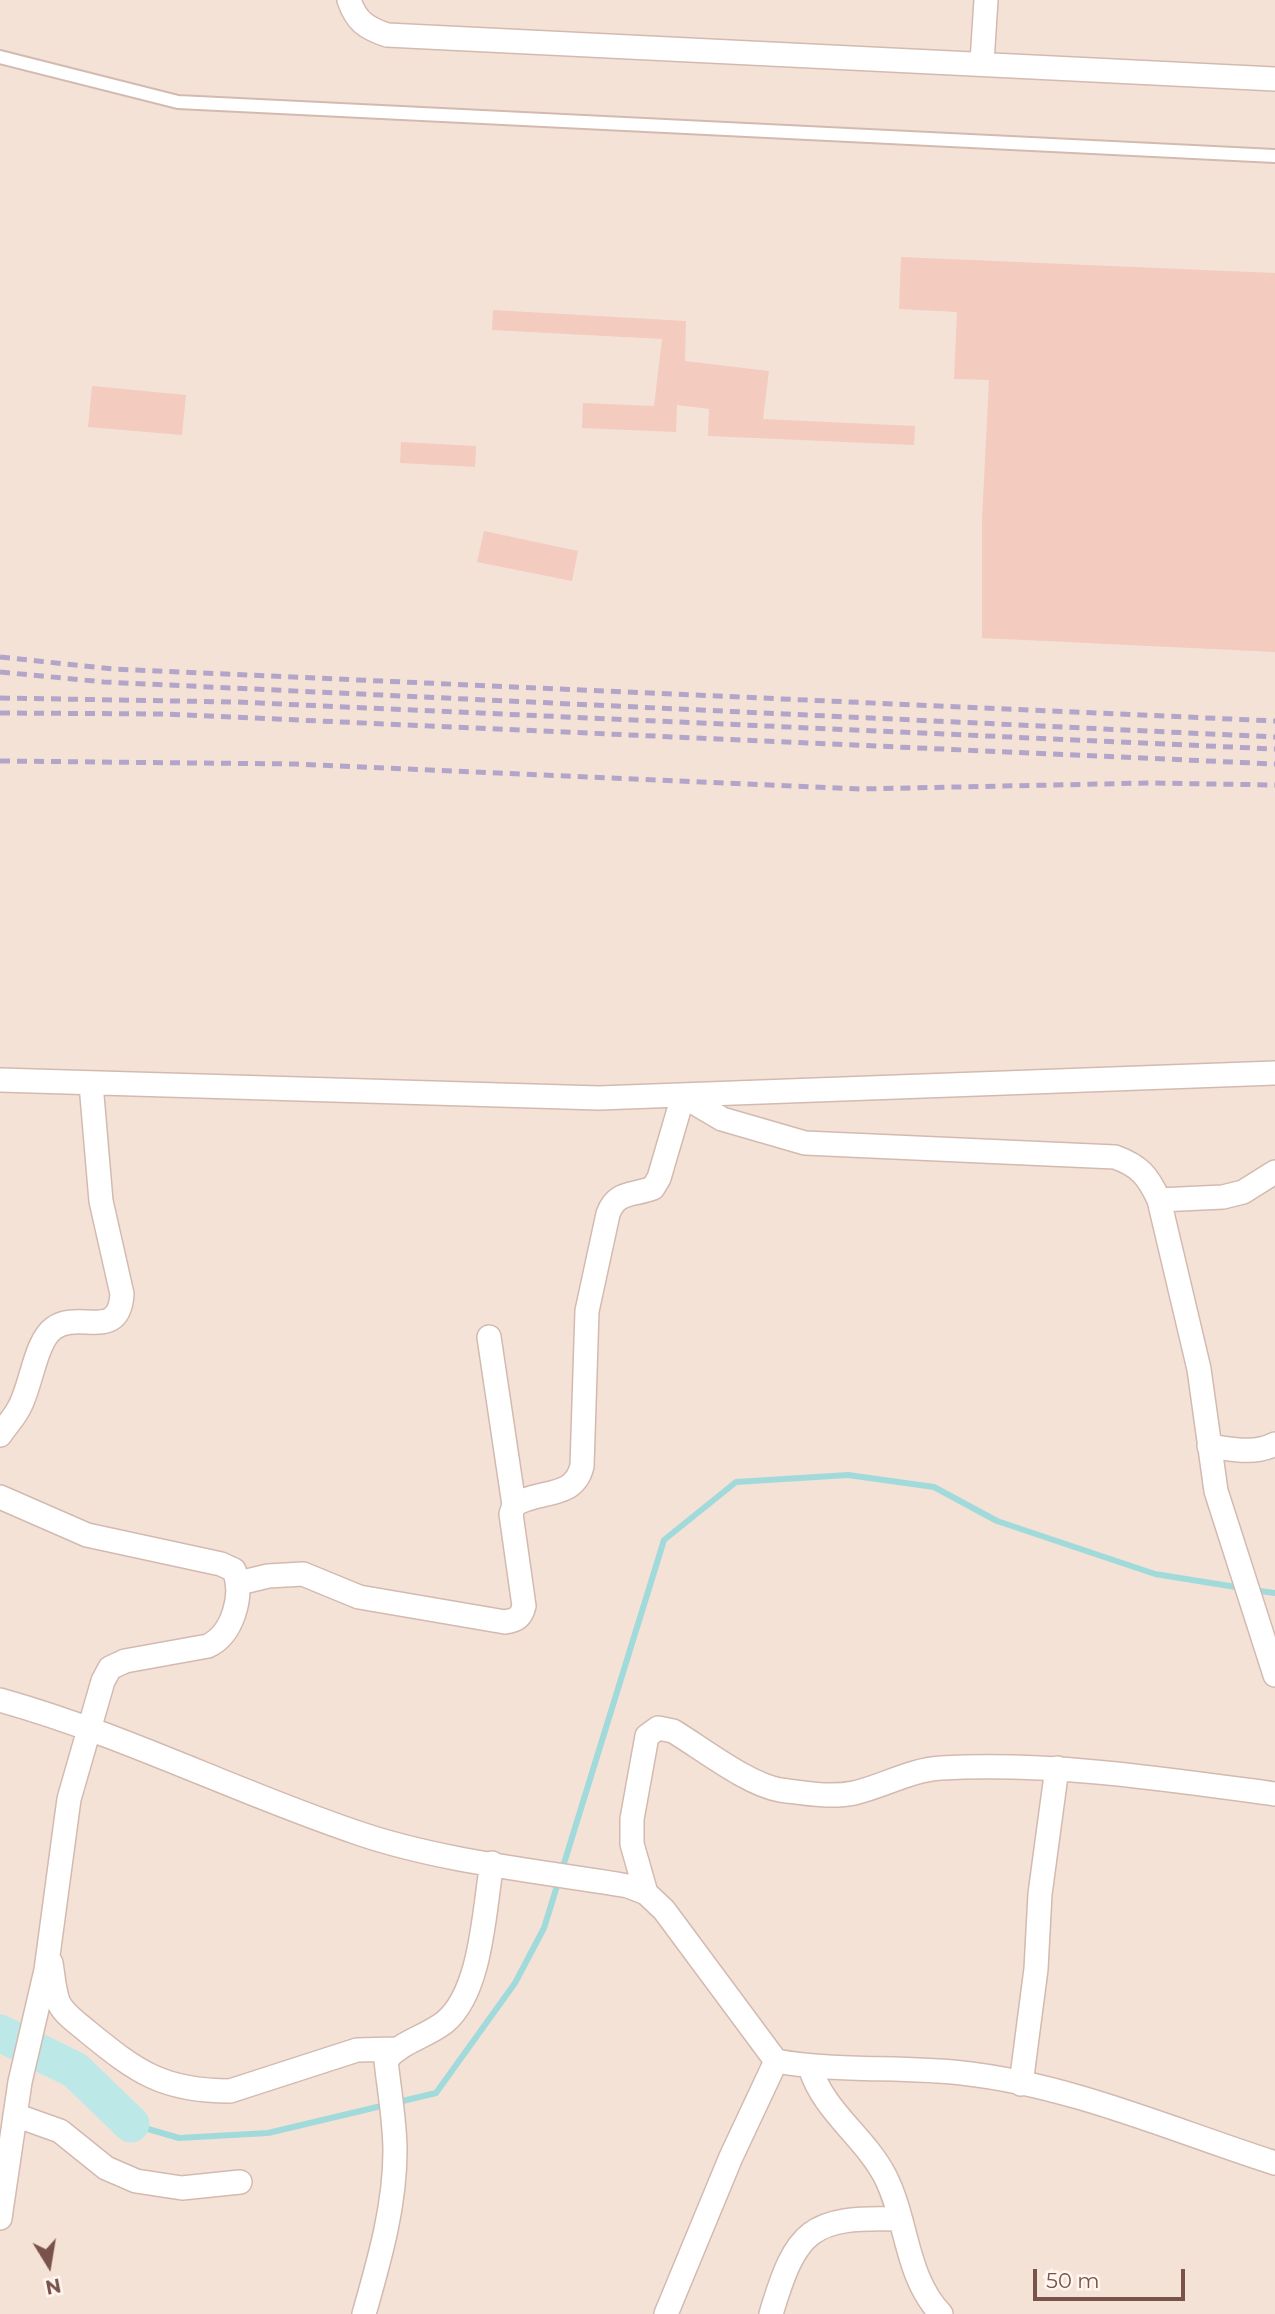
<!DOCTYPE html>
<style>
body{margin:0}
#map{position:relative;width:1275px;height:2314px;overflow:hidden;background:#fdf2e9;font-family:Montserrat,sans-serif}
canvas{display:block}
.north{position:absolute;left:14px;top:2230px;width:70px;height:70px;-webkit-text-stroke:5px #fff6f0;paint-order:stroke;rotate:169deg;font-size:19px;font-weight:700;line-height:28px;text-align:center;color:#79534b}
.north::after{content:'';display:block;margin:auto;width:24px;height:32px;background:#79534b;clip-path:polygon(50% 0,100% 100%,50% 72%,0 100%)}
.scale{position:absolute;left:1033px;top:2269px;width:152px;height:32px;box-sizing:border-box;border:4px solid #79534b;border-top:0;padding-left:9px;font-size:21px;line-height:24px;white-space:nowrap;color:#79534b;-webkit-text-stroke:5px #fff6f0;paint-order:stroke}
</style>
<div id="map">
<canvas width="1275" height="2314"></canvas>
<div class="north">N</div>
<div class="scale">50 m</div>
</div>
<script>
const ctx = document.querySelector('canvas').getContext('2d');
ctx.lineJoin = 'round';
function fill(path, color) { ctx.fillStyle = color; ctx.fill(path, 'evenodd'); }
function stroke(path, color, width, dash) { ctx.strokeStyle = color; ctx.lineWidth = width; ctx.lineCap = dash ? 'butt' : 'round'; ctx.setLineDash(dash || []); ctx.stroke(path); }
const residential = new Path2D(`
 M0 0H1275V2314H0Z`);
const stream = new Path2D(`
 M1253 1590 1275 1593
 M131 2124 179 2138 268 2133 436 2093 515 1983 544 1928 664 1540 736 1482 848 1475 934 1487 997 1521 1155 1574 1242 1588`);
const river = new Path2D(`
 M0 2033 75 2070 131 2124`);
const building = new Path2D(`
 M901 257 1275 273V652L982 638V519L989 380 954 379 957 312 899 309Z
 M493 310 686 321 685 361 769 371 763 419 915 426 914 445 708 436 709 409 677 405 676 432 582 428 583 403 654 406 662 339 492 330Z
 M92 386 186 395 182 435 88 427Z
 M401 442 476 446 475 467 400 463Z
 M484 531 578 551 572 581 477 562Z`);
const service = new Path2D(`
 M0 57 178 102 1275 156`);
const minor = new Path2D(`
 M349 0C356 21 366 28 387 35L1275 79
 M982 62 986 0
 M0 1080 599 1098 1275 1073
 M1159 1200 1223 1197 1243 1192 1275 1172
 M489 1337 514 1505
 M0 1435C6 1426 14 1418 19 1408 31 1388 35 1341 54 1328 79 1310 119 1342 122 1294L101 1201 91 1084
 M1209 1446C1232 1449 1254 1455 1275 1444
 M0 1497 87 1535 221 1564 234 1570C244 1595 233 1634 208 1646L125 1661 110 1668 103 1681 69 1799 46 1970 20 2082 0 2218
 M239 1583 268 1576 303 1574 359 1597 505 1622C516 1620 521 1618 524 1606L511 1514 514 1505C539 1489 574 1500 582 1466L587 1311 608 1214C616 1191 632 1196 653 1188L659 1178 683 1096 722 1119 805 1143 1115 1157C1140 1166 1148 1176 1159 1200L1199 1369 1216 1491 1275 1675
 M0 1700C125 1735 236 1792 358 1833 443 1862 540 1871 628 1886L646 1893 664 1910 776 2061C837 2072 900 2066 962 2073 1071 2085 1172 2130 1275 2163
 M646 1893 632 1844V1819L647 1736 658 1728 673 1731C703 1749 747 1784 780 1790 804 1793 831 1798 854 1793 884 1786 910 1770 941 1768 1054 1762 1164 1779 1275 1794
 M51 1963C53 1975 54 1990 58 2001 63 2014 78 2023 88 2032 137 2072 163 2091 230 2091L357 2050 396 2049
 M810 2067C823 2111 864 2136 885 2176 908 2221 905 2276 941 2314
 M1021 2084 1036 1969 1040 1894 1057 1768
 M15 2115 60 2131 106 2168 136 2181 182 2188 240 2182
 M364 2314C379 2261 395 2207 395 2151 395 2121 389 2090 386 2060 402 2041 426 2037 445 2022 482 1991 484 1909 492 1863
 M666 2314 731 2157 776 2061
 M771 2314C796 2230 810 2216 899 2219`);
const rail = new Path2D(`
 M0 657 113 669 1275 721
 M0 672 104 682 1275 737
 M0 698 236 702 1275 749
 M0 713 164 714 1275 764
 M0 761 296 764 860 789 1149 783 1275 785`);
fill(residential, '#f5e2d7');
stroke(stream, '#a1dada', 6);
stroke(river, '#bce8e7', 37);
fill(building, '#f4cbbf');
stroke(service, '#d3bab0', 16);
stroke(minor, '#d3bab0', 26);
stroke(service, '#fff', 12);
stroke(minor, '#fff', 23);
stroke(rail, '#b2a5c9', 5, [10, 7]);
</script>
